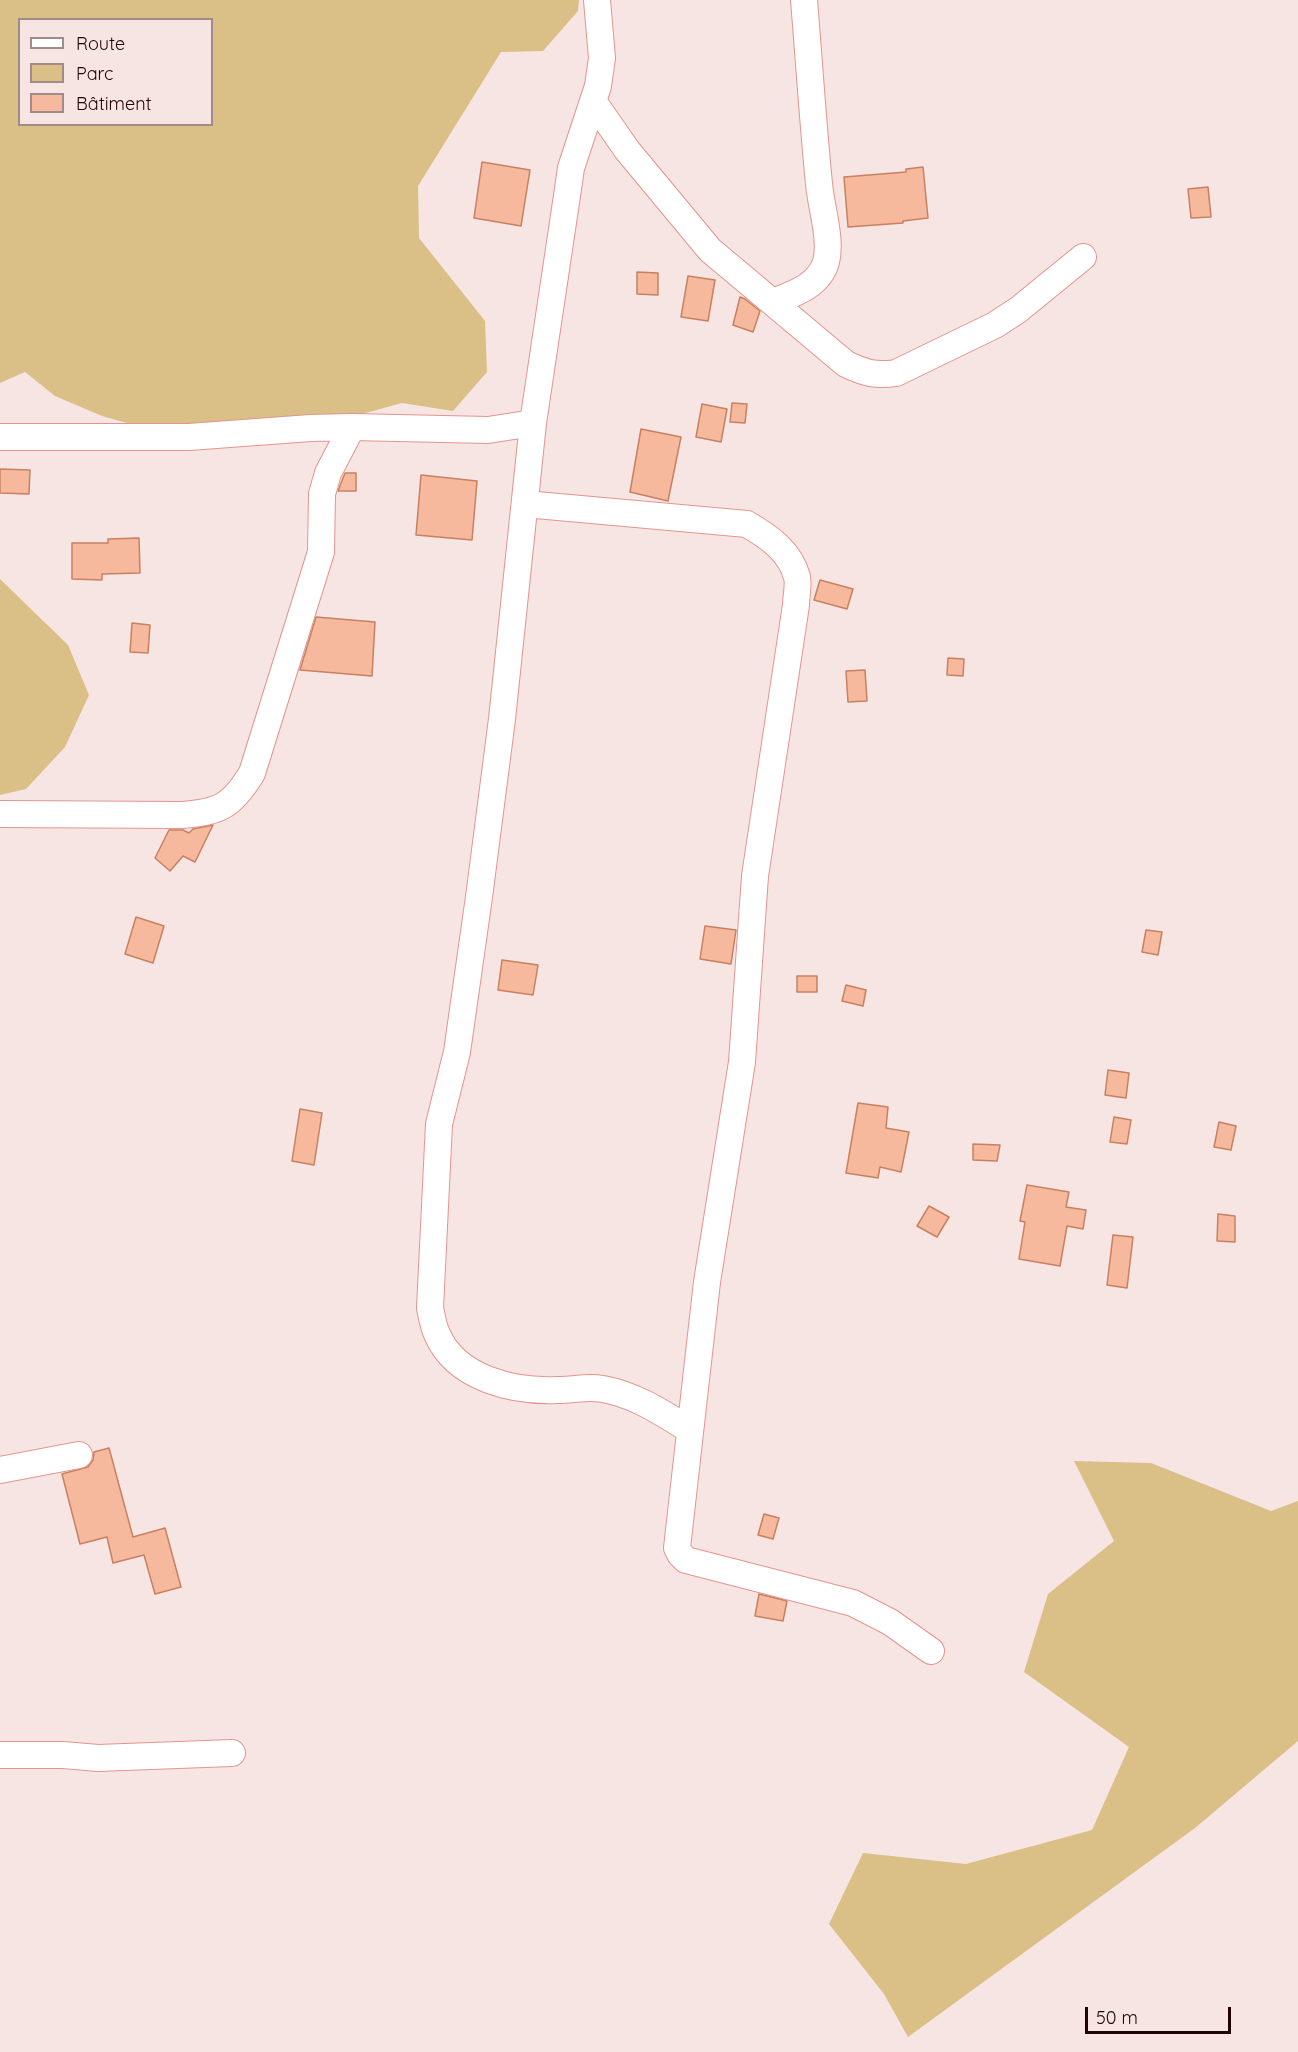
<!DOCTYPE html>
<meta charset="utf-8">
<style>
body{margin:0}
#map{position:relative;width:1298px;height:2052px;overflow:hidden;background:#f7e5e3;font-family:Quicksand,sans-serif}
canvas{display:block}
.legend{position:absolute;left:18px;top:18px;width:195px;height:108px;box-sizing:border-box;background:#f7e5e3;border:2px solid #a18b8a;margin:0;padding:8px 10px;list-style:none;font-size:18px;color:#200504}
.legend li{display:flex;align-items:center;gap:12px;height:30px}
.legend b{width:30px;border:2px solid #a18b8a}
.scale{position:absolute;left:1085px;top:2007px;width:146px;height:27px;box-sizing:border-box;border:3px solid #200504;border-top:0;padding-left:8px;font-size:18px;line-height:21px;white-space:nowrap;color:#200504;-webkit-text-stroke:4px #f7e5e3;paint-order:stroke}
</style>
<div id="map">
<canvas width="1298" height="2052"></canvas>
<ul class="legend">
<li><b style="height:8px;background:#fff"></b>Route</li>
<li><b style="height:16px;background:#dabf87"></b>Parc</li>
<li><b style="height:16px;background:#f6b99e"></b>Bâtiment</li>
</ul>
<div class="scale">50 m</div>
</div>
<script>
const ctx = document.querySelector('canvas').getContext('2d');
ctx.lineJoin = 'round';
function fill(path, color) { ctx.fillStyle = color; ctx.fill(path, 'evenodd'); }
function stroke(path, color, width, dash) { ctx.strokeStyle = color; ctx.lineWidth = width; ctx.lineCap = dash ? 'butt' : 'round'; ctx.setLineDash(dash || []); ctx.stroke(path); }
const green = new Path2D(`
 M0 0H579L578 11 543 51 501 52 418 186 419 238 485 321 487 372 453 411 402 403 311 428 152 430 102 416 55 396 25 372 0 383ZM20 20H212V124H20Z
 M0 579 68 645 89 695 65 747 26 789 0 795Z
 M1074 1461 1151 1463 1271 1511 1298 1501V1741L1195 1828 908 2037 884 1994 829 1924 863 1853 966 1864 1092 1830 1129 1747 1024 1672 1048 1594 1114 1541Z`);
const building = new Path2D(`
 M482 162 530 170 521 226 474 218Z
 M923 167 928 218 903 221V223L848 227 844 177 906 172V169Z
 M1208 187 1211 217 1191 218 1188 189Z
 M637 272 658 273V295L637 294Z
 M688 276 715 280 708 321 681 317Z
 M740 297 745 299 760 311 753 332 733 325Z
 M732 403 747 404 745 423 730 422Z
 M702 404 727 409 721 442 696 437Z
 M641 429 681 437 668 501 630 492Z
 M0 469 30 470 29 494 0 493Z
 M345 473H356V491H338Z
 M421 475 477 481 472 540 416 535Z
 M139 538 140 573 102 574V580L72 579V543H108V539Z
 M820 580 853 589 847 609 814 600Z
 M316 617 375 622 372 676 300 670Z
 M132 623 150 625 148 653 130 652Z
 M948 658 964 659 963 676 947 675Z
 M865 670 867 701 848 702 846 671Z
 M213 825 195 862 183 856 170 871 155 858 169 830H183L189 833 193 829Z
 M136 917 164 926 153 963 125 954Z
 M705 926 736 930 731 964 700 959Z
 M1146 930 1162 932 1158 955 1142 952Z
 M502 960 538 965 533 995 498 990Z
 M797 976H817V992H797Z
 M846 985 866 990 863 1006 842 1001Z
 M1108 1070 1129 1073 1126 1098 1105 1095Z
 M858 1103 888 1107 886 1128 909 1132 901 1172 880 1167 878 1178 846 1173Z
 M300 1109 322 1113 314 1165 292 1161Z
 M1114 1117 1131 1120 1127 1144 1110 1142Z
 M1219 1122 1236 1126 1231 1150 1214 1147Z
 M973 1144 1000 1145 997 1161 973 1160Z
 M1027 1185 1069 1192 1066 1207 1086 1210 1083 1229 1067 1226 1060 1266 1019 1259 1025 1222 1020 1221Z
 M929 1206 949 1217 937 1237 917 1226Z
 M1218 1214 1235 1216V1242L1217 1241Z
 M1113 1235 1133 1237 1127 1288 1107 1285Z
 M109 1448 133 1537 165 1528 181 1587 155 1594 144 1555 113 1563 107 1537 80 1544 62 1474 88 1467 93 1460 94 1452Z
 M764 1514 779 1518 773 1539 758 1535Z
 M759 1594 787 1601 783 1621 755 1616Z`);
const minor = new Path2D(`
 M597 0 602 58 598 86 571 168 568 189 533 423 502 719 479 897 457 1052 439 1124 430 1308C432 1316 433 1326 437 1334 456 1379 514 1392 558 1390 576 1390 585 1386 603 1389 636 1395 662 1413 690 1430
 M593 101 627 150 710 250 846 364C865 373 875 376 896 373L995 325 1018 310 1083 257
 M773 302C793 294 819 286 826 262 832 240 821 207 819 184 813 123 809 61 804 0
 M0 437H189L311 428 352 427 488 430 533 423
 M525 504 747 524C769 537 790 551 797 577 799 585 796 597 796 605L755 876 742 1062 707 1282 677 1548 680 1554 686 1560 853 1603 890 1622 931 1651
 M0 814 182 815C220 812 232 806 252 773L321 552 322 494 328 473 352 427
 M0 1470 79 1455
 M0 1755H63L98 1758 232 1753`);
fill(green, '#dabf87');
fill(building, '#f6b99e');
stroke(building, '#c88160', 1.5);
stroke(minor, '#e5948d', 28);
stroke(minor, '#fff', 26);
</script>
